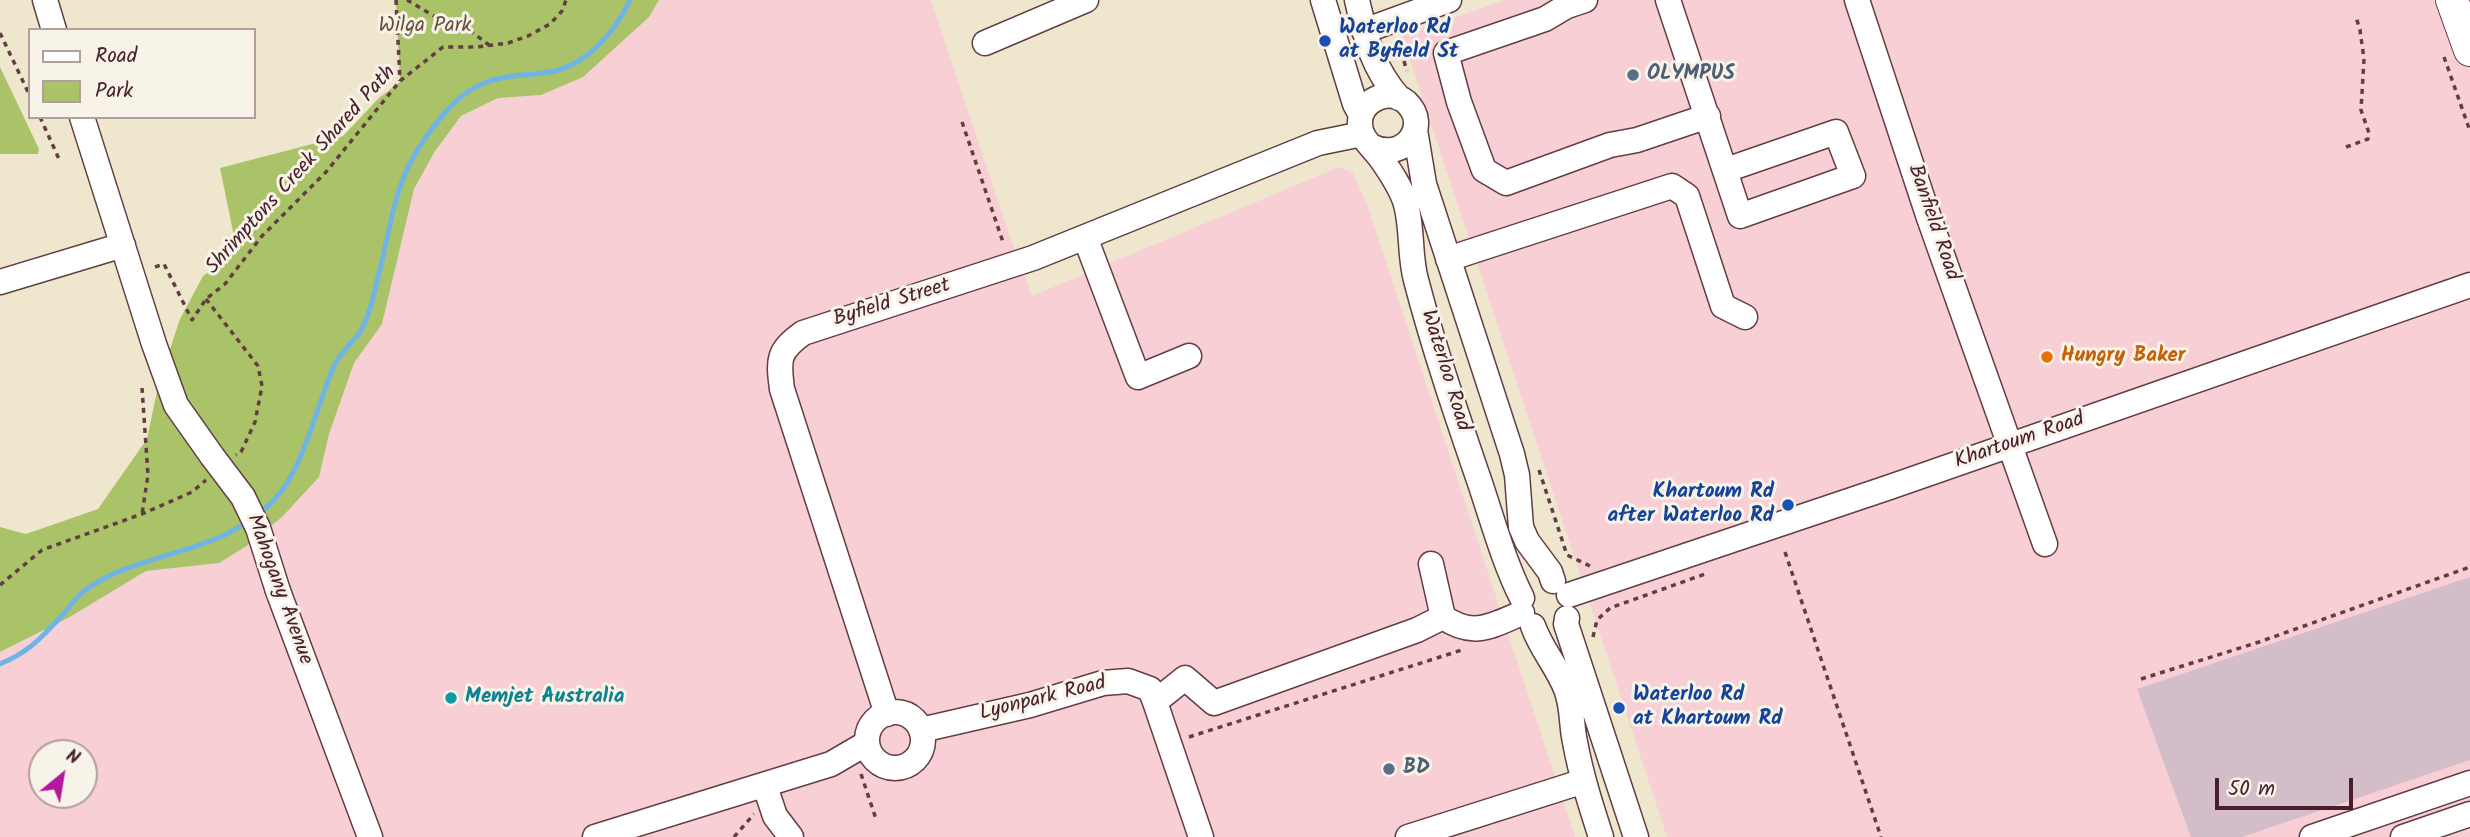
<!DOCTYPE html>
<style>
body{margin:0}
#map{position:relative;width:2470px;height:837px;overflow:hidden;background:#efe7cd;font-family:Kalam,sans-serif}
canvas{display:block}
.legend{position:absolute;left:28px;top:28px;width:228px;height:91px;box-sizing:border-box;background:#f7f3e8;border:2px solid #b29e9c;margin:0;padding:9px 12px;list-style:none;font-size:21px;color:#4a1f2b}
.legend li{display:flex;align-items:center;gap:14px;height:35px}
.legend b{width:35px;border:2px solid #b29e9c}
.north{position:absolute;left:28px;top:739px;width:70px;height:70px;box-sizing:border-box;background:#f7f3e8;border:2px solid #b29e9c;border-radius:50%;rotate:30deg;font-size:19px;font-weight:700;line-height:28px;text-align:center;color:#4a1f2b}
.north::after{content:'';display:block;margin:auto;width:24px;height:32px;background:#b5179e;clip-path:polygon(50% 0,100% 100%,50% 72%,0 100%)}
.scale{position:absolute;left:2215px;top:778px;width:138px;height:32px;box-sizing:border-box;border:4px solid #4a1f2b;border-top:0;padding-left:9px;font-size:21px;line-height:24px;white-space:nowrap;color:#4a1f2b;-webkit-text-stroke:5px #f7f3e8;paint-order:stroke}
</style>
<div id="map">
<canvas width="2470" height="837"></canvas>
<ul class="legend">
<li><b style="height:9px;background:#fff"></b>Road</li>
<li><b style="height:19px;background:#aac268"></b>Park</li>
</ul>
<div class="north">N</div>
<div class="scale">50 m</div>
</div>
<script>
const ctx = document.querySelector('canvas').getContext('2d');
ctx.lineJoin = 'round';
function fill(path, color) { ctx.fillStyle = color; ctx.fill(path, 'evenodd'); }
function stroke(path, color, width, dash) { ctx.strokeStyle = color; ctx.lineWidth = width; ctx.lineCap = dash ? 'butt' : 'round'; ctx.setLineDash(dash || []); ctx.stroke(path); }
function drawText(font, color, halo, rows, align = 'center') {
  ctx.font = font + ' Kalam,sans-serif'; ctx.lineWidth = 6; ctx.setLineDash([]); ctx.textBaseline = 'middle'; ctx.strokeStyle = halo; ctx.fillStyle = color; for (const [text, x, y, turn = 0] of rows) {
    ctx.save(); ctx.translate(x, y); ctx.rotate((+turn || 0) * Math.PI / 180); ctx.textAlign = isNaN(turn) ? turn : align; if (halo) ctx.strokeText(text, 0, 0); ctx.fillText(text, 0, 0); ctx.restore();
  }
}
const built = new Path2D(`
 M659 0H931L1010 237 1032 296 1339 167 1353 173 1367 204 1575 837H0V652L68 618 146 571 219 563 319 477 329 434 354 363 382 324 414 189 435 151 461 116 498 98 541 95 649 17ZM42 753H84V795H42Z
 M1505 0H2470V837H1667L1402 36Z`);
const industrial = new Path2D(`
 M2470 577V760L2242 837H2191L2137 689Z`);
const green = new Path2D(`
 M396 0H659L649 17 583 77 541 95 498 98 461 116 435 151 414 189 382 324 354 363 329 434 319 477 282 517 245 547 219 563 146 571 68 618 0 652V527L26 534 98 509 147 439 159 382 180 319 203 276 237 251 220 168 343 136 379 98 400 82Z
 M0 67 39 149 38 154H0Z`);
const stream = new Path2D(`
 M258 514C303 483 313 413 334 366 340 353 352 343 360 332 369 318 374 294 378 277 390 233 393 186 420 146 434 125 454 97 478 86 500 74 527 76 550 72 587 65 615 32 630 0
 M0 664C31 651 44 635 66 611 72 604 77 596 84 591 132 555 198 556 247 522`);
const path = new Path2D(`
 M396 0 400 81
 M407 0 446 23 469 30 489 45
 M0 33 30 96
 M1398 42 1407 71
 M2444 57 2470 131
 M40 117 59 159
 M962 122 1004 245
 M2346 147 2368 139 2369 133 2361 110 2364 59 2360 30 2356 17
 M155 267 164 264 192 320 206 299 225 284 262 236 326 172 400 81 443 47H477L508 43 528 36 550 24 562 11 566 0
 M206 299 258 366 262 386 255 422 241 452 236 455
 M142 388 148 475 142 514
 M1539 470 1567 555 1590 566
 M1785 552 1881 837
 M0 585 42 550 142 514 192 492 206 480
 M1593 637 1597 620 1610 608 1705 574
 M2141 679 2259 642 2470 567
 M1189 737 1465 649
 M861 774 876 819
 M734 837 754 814`);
const minor = new Path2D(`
 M45 0 54 30
 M1323 0 1355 104 1361 115
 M1357 0C1366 39 1372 67 1399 98
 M1585 0 1567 6 1545 19 1446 53 1459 102 1484 170 1506 183 1610 145 1637 140 1708 116
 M1668 0 1740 216 1853 176 1836 132 1726 170
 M1857 0 1929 218 2045 544
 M1364 31 1449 0
 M985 43 1086 0
 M82 117 154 344 176 405 212 456
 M1415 130 1424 184 1512 454 1517 475 1521 527 1527 541 1550 572 1553 581
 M1371 146C1403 163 1432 126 1406 102 1388 87 1359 101 1360 124 1360 139 1374 148 1382 160 1391 173 1400 186 1405 201 1413 226 1409 255 1416 280 1434 349 1457 416 1480 483 1493 522 1504 562 1522 598
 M1085 237 1138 377 1189 356
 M1448 259 1672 186 1687 196 1723 306 1745 317
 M0 282 123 245
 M1431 564 1443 617C1473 638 1491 626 1522 613
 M278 591 370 837
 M1569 595 1890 487 2470 285
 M1567 618 1566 624 1636 837
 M1533 626C1541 649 1557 666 1566 689 1573 706 1571 725 1575 742 1581 775 1591 806 1601 837
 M1155 702 1185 678 1214 703 1417 630 1443 617
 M867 740a28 28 0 1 1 56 0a28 28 0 1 1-56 0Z
 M887 714 782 389C778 359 778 351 803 333L1033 258 1318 143 1362 134
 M921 730 1030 705 1103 683 1128 681 1150 689 1155 702 1201 837
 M765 786 775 816 791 837
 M595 837 831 764 867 743
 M1408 837 1584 781
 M2312 837 2470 783
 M2403 837 2470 814`);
const major = new Path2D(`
 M2452 0 2470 50`);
const minorBridge = new Path2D(`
 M212 456 243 497 258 528 278 591`);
const markers = [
 [1325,41,7,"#1a4fb4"],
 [1633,75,7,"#5c6f8a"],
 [2047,357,7,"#e8710a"],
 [1788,505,7,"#1a4fb4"],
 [451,698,7,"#0f9aa8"],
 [1619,708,7,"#1a4fb4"],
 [1389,769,7,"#5c6f8a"]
];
const parkNames = [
 ["Wilga Park",425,27]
];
const transitNames = [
 ["Waterloo Rd",1339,29],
 ["at Byfield St",1339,53],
 ["Khartoum Rd",1774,493,"right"],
 ["after Waterloo Rd",1774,517,"right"],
 ["Waterloo Rd",1633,696],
 ["at Khartoum Rd",1633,720]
];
const serviceNames = [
 ["OLYMPUS",1647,75],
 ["BD",1403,769]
];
const streetNames = [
 ["Shrimptons Creek Shared Path",302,171,-48],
 ["Banfield Road",1932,223,71],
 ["Byfield Street",892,304,-17],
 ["Waterloo Road",1444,371,73],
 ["Khartoum Road",2020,442,-19],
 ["Mahogany Avenue",278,590,70],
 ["Lyonpark Road",1043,700,-14]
];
const foodNames = [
 ["Hungry Baker",2061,357]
];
const cultureNames = [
 ["Memjet Australia",465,698]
];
fill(built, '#f7cfd4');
fill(industrial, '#d2bdc8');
fill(green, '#aac268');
stroke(stream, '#70b4e5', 5);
stroke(minor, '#633d43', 27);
stroke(major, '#633d43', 34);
stroke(path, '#633d43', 3.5, [5, 5]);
stroke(minor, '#fff', 24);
stroke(major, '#fff', 32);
stroke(minorBridge, '#633d43', 27, []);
stroke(minorBridge, '#fff', 24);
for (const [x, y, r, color] of markers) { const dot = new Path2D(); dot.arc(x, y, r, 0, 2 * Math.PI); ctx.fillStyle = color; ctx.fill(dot); stroke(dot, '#f7f3e8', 2.5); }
drawText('21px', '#67503d', '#f7f3e8', parkNames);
drawText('bold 21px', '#164399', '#f7f3e8', transitNames, 'left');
drawText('bold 21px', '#4e5e75', '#f7f3e8', serviceNames, 'left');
drawText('21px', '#4a1f2b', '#f7f3e8', streetNames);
drawText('bold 21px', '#c56008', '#f7f3e8', foodNames, 'left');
drawText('bold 21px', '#0d838f', '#f7f3e8', cultureNames, 'left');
</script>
